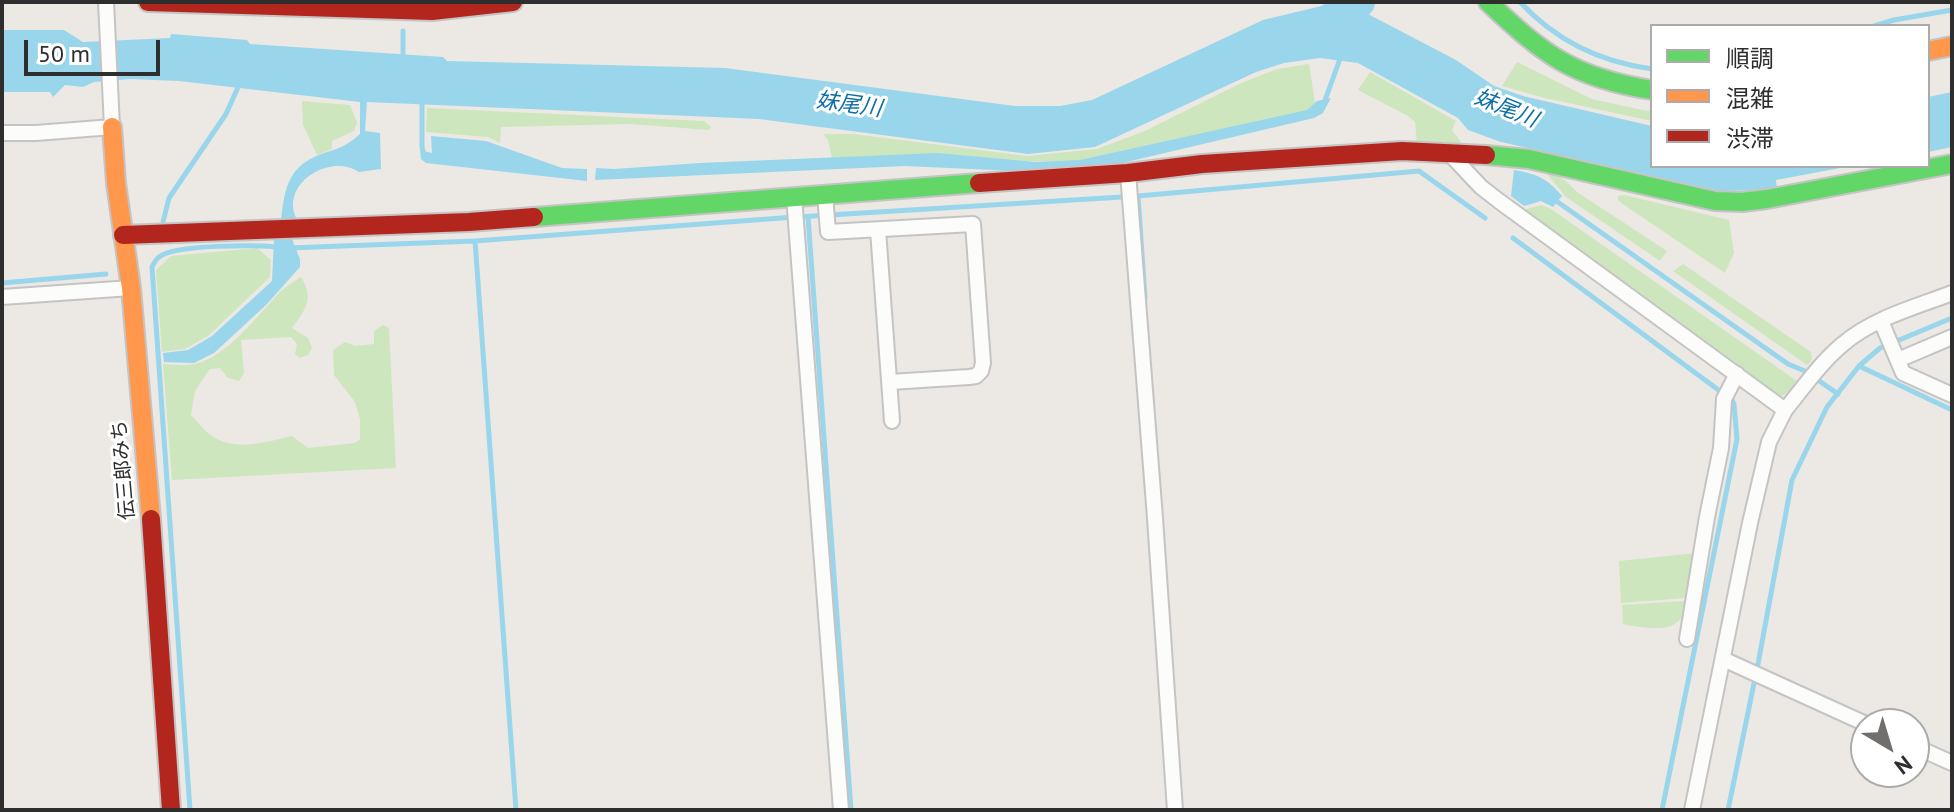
<!DOCTYPE html>
<meta charset="utf-8">
<style>
body{margin:0}
#map{position:relative;width:1954px;height:812px;overflow:hidden;background:#ece8e4;font-family:"PT Sans","Noto Sans JP",sans-serif}
canvas{display:block}
.frame{position:absolute;inset:0;border:4px solid #2e2e2e;pointer-events:none}
.legend{position:absolute;left:1650px;top:24px;width:280px;height:144px;box-sizing:border-box;background:#fff;border:2px solid #ababab;margin:0;padding:10px 14px;list-style:none;font-size:24px;color:#2e2e2e}
.legend li{display:flex;align-items:center;gap:16px;height:40px}
.legend b{width:40px;border:2px solid #ababab}
.north{position:absolute;left:1850px;top:708px;width:80px;height:80px;box-sizing:border-box;background:#fff;border:2px solid #ababab;border-radius:50%;rotate:142deg;font-size:22px;font-weight:700;line-height:32px;text-align:center;color:#2e2e2e}
.north::after{content:'';display:block;margin:auto;width:28px;height:36px;background:#706f6e;clip-path:polygon(50% 0,100% 100%,50% 72%,0 100%)}
.scale{position:absolute;left:24px;top:40px;width:136px;height:36px;box-sizing:border-box;border:4px solid #2e2e2e;border-top:0;padding-left:10px;font-size:24px;line-height:28px;white-space:nowrap;color:#2e2e2e;-webkit-text-stroke:6px #fff;paint-order:stroke}
</style>
<div id="map">
<canvas width="1954" height="812"></canvas>
<div class="frame"></div>
<ul class="legend">
<li><b style="height:10px;background:#63d668"></b>順調</li>
<li><b style="height:10px;background:#ff974d"></b>混雑</li>
<li><b style="height:10px;background:#b3261e"></b>渋滞</li>
</ul>
<div class="north">N</div>
<div class="scale">50 m</div>
</div>
<script>
const ctx = document.querySelector('canvas').getContext('2d');
ctx.lineJoin = 'round';
function fill(path, color) { ctx.fillStyle = color; ctx.fill(path, 'evenodd'); }
function stroke(path, color, width, dash) { ctx.strokeStyle = color; ctx.lineWidth = width; ctx.lineCap = dash ? 'butt' : 'round'; ctx.setLineDash(dash || []); ctx.stroke(path); }
function drawText(font, color, halo, rows, align = 'center') {
  ctx.font = font + ' "PT Sans","Noto Sans JP",sans-serif'; ctx.lineWidth = 6; ctx.setLineDash([]); ctx.textBaseline = 'middle'; ctx.strokeStyle = halo; ctx.fillStyle = color; for (const [text, x, y, turn = 0] of rows) {
    ctx.save(); ctx.translate(x, y); ctx.rotate((+turn || 0) * Math.PI / 180); ctx.textAlign = isNaN(turn) ? turn : align; if (halo) ctx.strokeText(text, 0, 0); ctx.fillText(text, 0, 0); ctx.restore();
  }
}
const green = new Path2D(`
 M1517 62 1592 99 1652 112V121L1545 98 1502 86Z
 M1309 64 1316 109 1073 162 832 158 828 140 823 134H853L1027 156 1097 149 1145 131 1239 84 1277 69Z
 M1370 72 1456 121 1452 130 1461 142 1458 147 1417 144 1415 122 1408 116 1358 90Z
 M302 101 350 105 357 122 354 131 332 141V149L317 155 303 125Z
 M427 108 704 121 711 127 709 130 630 124 501 127 500 143 488 137 426 132Z
 M1543 169 1566 181 1577 192 1667 251 1660 261 1566 197Z
 M1624 195 1729 220 1734 253 1725 273 1624 205 1618 200V196Z
 M1541 205 1551 209 1797 381 1790 391 1782 396 1774 394 1523 210Z
 M257 248 271 260 270 277 208 336 185 349 162 352 156 270 171 256Z
 M1683 264 1811 352 1812 360 1807 365 1673 271Z
 M301 277C315 299 305 310 292 328L308 338 312 348 308 355 300 358 295 354 297 344 291 337 241 340 244 373 239 381 228 378 220 368 210 369 195 391 191 415C197 421 203 429 209 434 233 453 266 442 292 436L308 448 355 443 360 439V419L355 402 334 375 333 350 345 342 355 346 374 344V331L383 325 389 328 396 468 172 480 163 364C174 365 184 366 195 364 227 357 258 315 280 292 286 286 294 282 301 277Z
 M1696 553 1689 596 1685 598 1621 603 1619 561Z
 M1684 601V616C1682 618 1675 624 1673 625 1661 631 1635 627 1623 624L1622 605Z`);
const water = new Path2D(`
 M1338 2 1366 13 1456 60 1494 86 1523 96 1652 126V166H1851L1776 180 1777 190 1720 191 1501 142 1468 130 1458 118 1358 63 1320 58 1284 63 1256 72 1095 147 1028 154 759 119 367 102 365 131 380 133 381 169 359 172C329 152 277 186 298 221L281 220C285 185 289 164 327 152 341 148 349 144 360 134V102L179 81 130 79 94 82 83 87 65 85 53 97 50 92H2V30H64L83 42 170 38 171 34 247 40 250 44 443 57 447 61 725 68 1015 106H1060L1092 100 1263 20Z
 M1952 92V147L1928 152V97Z
 M1331 98 1323 113 1314 118 1105 167 1015 171 905 166 595 180 596 168 614 169 700 163 937 153 1036 162 1080 160 1307 110 1317 101Z
 M431 136 486 141 562 168 587 169V181L426 163 421 159 420 150 432 153Z
 M1514 170C1537 174 1547 178 1562 196L1553 207 1541 201 1524 206 1511 196Z
 M292 239 300 259V267L266 305 214 353 194 363 164 362 163 353 188 350 212 336 272 281 274 240Z`);
const stream = new Path2D(`
 M1520 2C1556 41 1600 62 1652 69
 M1874 26 1894 20 1952 10
 M403 31V58
 M422 101V147L424 155
 M1324 103 1341 56
 M1138 196 1145 298
 M1552 198 1788 364 1805 371 1838 394
 M808 217 851 810
 M163 222 169 198 226 114 239 85
 M1513 238 1732 400 1734 404 1737 439 1662 810
 M475 241 516 810
 M289 248 475 241 781 218 1138 196 1419 171 1485 218
 M2 283 106 274
 M1859 366 1952 410
 M190 810 152 267C154 263 156 259 159 257 175 244 257 245 279 247
 M1728 810 1758 664 1792 480 1827 407 1859 366 1880 348 1952 318`);
const river = new Path2D(`
 M1316 31 1331 19 1359 2`);
const street = new Path2D(`
 M2 133H36L112 127 106 2
 M1448 152 1481 187 1499 201 1785 410C1803 388 1821 362 1843 344 1873 318 1916 307 1952 293
 M1128 173 1155 518 1175 810
 M825 194 828 232 973 224 983 363 981 371 976 376 969 377 890 382
 M794 196 841 810
 M878 230 892 421
 M2 297 131 288
 M1881 321 1903 373 1952 395
 M1898 360 1952 337
 M1687 639 1707 517 1721 448 1724 399 1737 374
 M1723 659 1866 724
 M1914 746 1952 763
 M1692 810 1750 523 1769 442 1785 410`);
const fast = new Path2D(`
 M1488 2C1544 55 1574 78 1652 90
 M1486 155 1529 159 1715 201 1742 202 1767 199 1952 164
 M534 217 979 183`);
const slow = new Path2D(`
 M1928 51 1952 46
 M112 127 116 183 131 288 151 519`);
const jam = new Path2D(`
 M148 2 432 11 513 2
 M979 183 1128 173 1202 164 1402 151 1486 155
 M123 235 469 222 534 217
 M151 519 171 810`);
const streetNames = [
 ["伝三郎みち",124,470,-95]
];
const waterNames = [
 ["妹尾川",849,105,8],
 ["妹尾川",1506,109,22]
];
fill(green, '#cee6be');
fill(water, '#99d6ec');
stroke(stream, '#99d6ec', 5);
stroke(river, '#99d6ec', 32);
stroke(street, '#c5c4c5', 18);
stroke(fast, '#c5c4c5', 22);
stroke(slow, '#c5c4c5', 22);
stroke(jam, '#c5c4c5', 22);
stroke(street, '#fcfcfb', 14);
stroke(fast, '#63d668', 18);
stroke(slow, '#ff974d', 18);
stroke(jam, '#b3261e', 18);
drawText('20px', '#2e2e2e', '#fff', streetNames);
drawText('italic 22px', '#0d6fa3', '#fff', waterNames);
</script>
